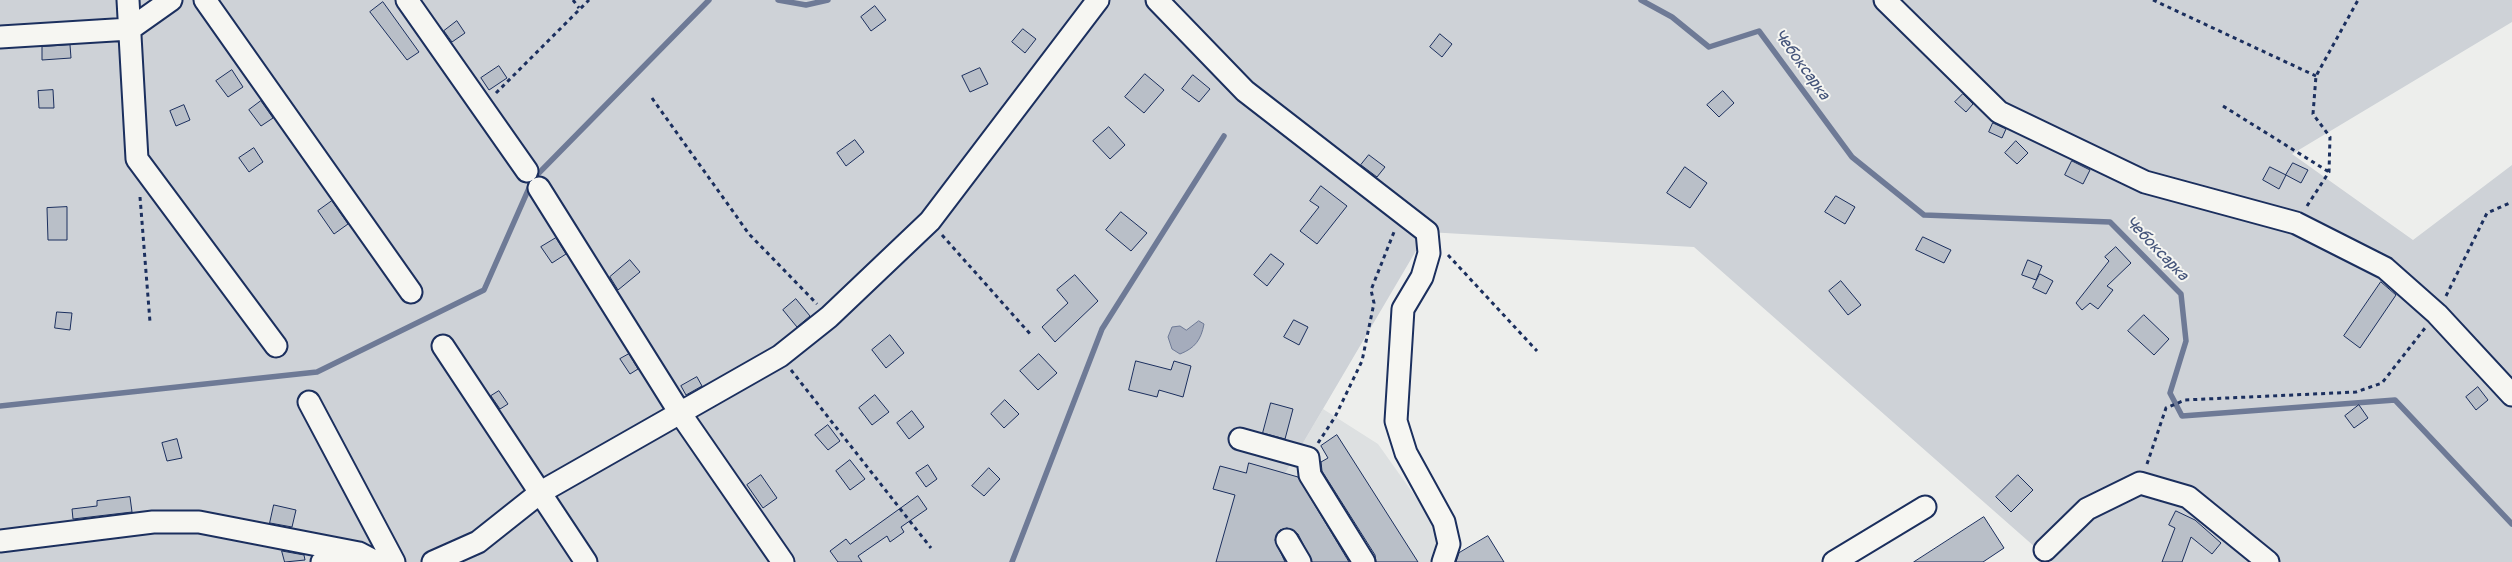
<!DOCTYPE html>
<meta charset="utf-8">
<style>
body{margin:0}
canvas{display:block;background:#edeeec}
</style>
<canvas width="2512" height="562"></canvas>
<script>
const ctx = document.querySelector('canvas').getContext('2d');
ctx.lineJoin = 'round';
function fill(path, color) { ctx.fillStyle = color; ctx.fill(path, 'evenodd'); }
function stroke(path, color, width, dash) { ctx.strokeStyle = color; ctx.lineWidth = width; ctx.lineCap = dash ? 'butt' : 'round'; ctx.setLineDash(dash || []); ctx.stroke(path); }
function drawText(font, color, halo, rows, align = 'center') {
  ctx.font = font + ' Pangolin,sans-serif'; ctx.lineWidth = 4; ctx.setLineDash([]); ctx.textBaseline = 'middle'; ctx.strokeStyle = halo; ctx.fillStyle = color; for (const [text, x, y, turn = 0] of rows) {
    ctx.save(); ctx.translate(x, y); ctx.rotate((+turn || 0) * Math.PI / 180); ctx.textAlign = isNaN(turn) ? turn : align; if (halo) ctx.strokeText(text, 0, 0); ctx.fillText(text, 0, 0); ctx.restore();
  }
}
const built = new Path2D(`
 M1323 409 1378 444 1449 544 1443 562H1233Z`);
const green = new Path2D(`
 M0 0H2512V22L2292 154 2413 240 2512 165V562H2052L1694 247 1427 232 1233 562H0Z`);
const water = new Path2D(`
 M1199 321 1204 324C1201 340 1195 348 1180 354L1172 349 1168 337 1172 327 1180 326 1186 330Z`);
const stream = new Path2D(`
 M778 0 806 5 828 0
 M1641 0 1672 17 1709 47 1759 31 1852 157 1924 215 2110 222 2181 294 2186 341 2170 393 2182 416 2395 400 2512 524
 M0 406 317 372 484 290 533 179 709 0
 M1012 562 1102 329 1224 136`);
const building = new Path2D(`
 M383 2 419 52 407 60 370 12Z
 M875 6 886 20 871 31 861 17Z
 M457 21 465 33 452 42 444 31Z
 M1023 29 1036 39 1025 53 1012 42Z
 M1440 34 1452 44 1442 57 1430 47Z
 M70 45 71 58 42 60V47Z
 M499 66 507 78 489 90 481 78Z
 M980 68 988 84 970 92 962 76Z
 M232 70 243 87 228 97 216 81Z
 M1145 74 1164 90 1144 113 1125 97Z
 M1193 75 1210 89 1199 102 1182 89Z
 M53 90 54 108H39L38 91Z
 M1723 91 1734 103 1719 117 1707 105Z
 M1963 94 1973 104 1966 112 1955 102Z
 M261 101 273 118 261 126 249 110Z
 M184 105 190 120 176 126 170 111Z
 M1993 123 2006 129 2002 138 1989 132Z
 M1109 127 1125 145 1110 159 1093 141Z
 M855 140 864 152 846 166 837 153Z
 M2016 141 2028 153 2017 164 2005 153Z
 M254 148 263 162 249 172 239 158Z
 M1369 155 1385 167 1377 177 1361 165Z
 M2072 161 2090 170 2083 184 2065 175Z
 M2293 163 2308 170 2301 183 2286 175Z
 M1685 167 1707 183 1690 208 1667 193Z
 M2270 167 2286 175 2279 189 2263 180Z
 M1321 186 1347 206 1317 244 1300 231 1319 207 1310 201Z
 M1836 196 1855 207 1845 224 1825 212Z
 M332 201 348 224 334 234 318 211Z
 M67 207V240H48L47 208Z
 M1121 212 1147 233 1131 251 1106 230Z
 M1923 237 1951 250 1944 263 1916 250Z
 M556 238 566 254 552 263 541 247Z
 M2116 247 2131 263 2107 286 2113 290 2098 309 2090 303 2082 310 2076 303 2109 261 2105 257Z
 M1271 254 1284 264 1267 286 1254 275Z
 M630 260 640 272 618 290 610 277Z
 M2028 260 2042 266 2036 280 2022 275Z
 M2040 274 2053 281 2046 294 2033 288Z
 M1075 275 1098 301 1055 342 1042 327 1068 303 1057 290Z
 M1841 281 1861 305 1848 315 1829 291Z
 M2381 282 2396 295 2360 348 2344 336Z
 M796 299 810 316 797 327 783 310Z
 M57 312 72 313 70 330 55 328Z
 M2144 315 2169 339 2154 355 2128 331Z
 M1294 320 1308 327 1299 345 1284 337Z
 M890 335 904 353 886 368 872 350Z
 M629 354 638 369 630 374 620 359Z
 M1039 354 1057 373 1038 390 1020 371Z
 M1136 361 1171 370 1174 361 1191 366 1183 397 1159 390 1157 397 1129 390Z
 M697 377 702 386 686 395 681 386Z
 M2478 387 2488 400 2476 410 2466 397Z
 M499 391 508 404 500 409 491 396Z
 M875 395 889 412 872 425 859 408Z
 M1005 400 1019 414 1004 428 991 414Z
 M1271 403 1293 409 1285 439 1263 433Z
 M2359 405 2368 418 2354 428 2345 416Z
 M912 411 924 427 909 439 897 423Z
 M828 425 840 441 828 450 815 435Z
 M1337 435 1418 562H1376L1375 555 1322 471 1321 462 1328 458 1321 446Z
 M177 439 182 458 167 461 162 443Z
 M850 460 865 479 850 490 836 471Z
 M1249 463 1298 477 1349 562H1312L1298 534 1287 528 1280 530 1275 540 1285 562H1216L1235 495 1213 489 1220 466 1246 473Z
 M928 465 937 479 926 487 916 473Z
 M989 468 1000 479 984 496 972 486Z
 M761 475 777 498 763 508 747 485Z
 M2018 475 2033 490 2011 512 1996 497Z
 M918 496 927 509 901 527 904 532 890 542 887 536 858 556 862 562H838L830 551 846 539 850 544Z
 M130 497 132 512 73 519 72 509 97 506V501Z
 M274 505 296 510 292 527 270 523Z
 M2176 511 2195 520 2221 543 2212 554 2191 537 2182 562H2162L2175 528 2169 525Z
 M1984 517 2004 548 1983 562H1914Z
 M1488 536 1504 562H1456L1459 553Z
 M282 551 304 555 305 560 285 562Z`);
const path = new Path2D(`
 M573 0 579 8
 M2153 0 2316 76
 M496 93 589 0
 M652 98 749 234 817 304
 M2223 106 2329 172
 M140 197 150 322
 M2307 206 2329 172 2330 137 2313 114 2316 76 2358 0
 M942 235 1031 335
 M1448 255 1537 351
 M2446 296 2487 213 2512 202
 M791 370 931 548
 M1318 443 1335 417 1362 361 1374 303 1371 290 1394 232
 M2147 464 2166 408 2185 400 2356 392 2382 383 2425 328`);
const minor = new Path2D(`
 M128 0 137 159 276 346
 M205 0 411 292
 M407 0 527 171
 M1157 0 1245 91 1427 232 1429 253 1422 277 1403 309 1396 421 1406 453 1444 522 1449 544 1443 562
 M1885 0 1999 112 2145 182 2296 223 2385 268 2437 314 2512 395
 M0 37 130 29 171 0
 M539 188 680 413 783 562
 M443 346 586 562
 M309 402 394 562
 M1240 439 1308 458 1310 475 1364 562
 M1287 540 1300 562
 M0 541 153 522H199L359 553
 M2045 550 2087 509 2140 483 2188 497 2268 562
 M322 562 359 553 376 562
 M433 562 478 542 541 492 780 356 829 317 930 221 1098 0
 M1834 562 1925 507`);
const waterNames = [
 ["Чебоксарка",1801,65,54],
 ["Чебоксарка",2156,249,46]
];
fill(built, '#dde0e1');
fill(green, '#ced2d7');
fill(water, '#a5acbc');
stroke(water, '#6e7a96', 1);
stroke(stream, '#6e7a96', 5.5);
fill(building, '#b9bfc8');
stroke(building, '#1b2f5e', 1);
stroke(minor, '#1b2f5e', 25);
stroke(path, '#1b2f5e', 3, [4, 4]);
stroke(minor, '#f6f6f2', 21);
drawText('italic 16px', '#44547a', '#f6f6f2', waterNames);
</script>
